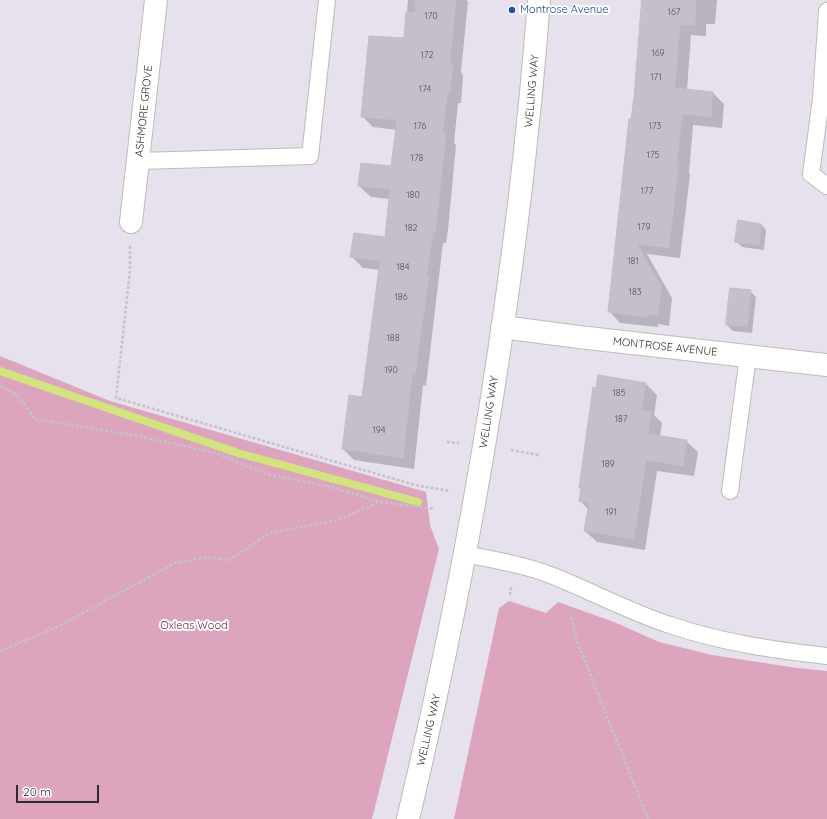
<!DOCTYPE html>
<style>
body{margin:0}
#map{position:relative;width:827px;height:819px;overflow:hidden;background:#e6e1ed;font-family:Quicksand,sans-serif}
canvas{display:block}
.scale{position:absolute;left:16px;top:785px;width:83px;height:18px;box-sizing:border-box;border:2px solid #2d2d2d;border-top:0;padding-left:5px;font-size:12px;line-height:14px;white-space:nowrap;color:#2d2d2d;-webkit-text-stroke:3px #fff;paint-order:stroke}
</style>
<div id="map">
<canvas width="827" height="819"></canvas>
<div class="scale">20 m</div>
</div>
<script>
const ctx = document.querySelector('canvas').getContext('2d');
ctx.lineJoin = 'round';
function fill(path, color) { ctx.fillStyle = color; ctx.fill(path, 'evenodd'); }
function stroke(path, color, width, dash) { ctx.strokeStyle = color; ctx.lineWidth = width; ctx.lineCap = dash ? 'butt' : 'round'; ctx.setLineDash(dash || []); ctx.stroke(path); }
function drawText(font, color, halo, rows, align = 'center') {
  ctx.font = font + ' Quicksand,sans-serif'; ctx.lineWidth = 4; ctx.setLineDash([]); ctx.textBaseline = 'middle'; ctx.strokeStyle = halo; ctx.fillStyle = color; for (const [text, x, y, turn = 0] of rows) {
    ctx.save(); ctx.translate(x, y); ctx.rotate((+turn || 0) * Math.PI / 180); ctx.textAlign = isNaN(turn) ? turn : align; if (halo) ctx.strokeText(text, 0, 0); ctx.fillText(text, 0, 0); ctx.restore();
  }
}
const green = new Path2D(`
 M0 356 110 401 426 492 430 525 439 549 372 819H0Z
 M509 601 546 613 558 602 614 622 659 642 712 655 797 668 827 671V819H454L499 608Z`);
const shadow = new Path2D(`
 M408 0H466L468 2 461 72 463 75 461 103H458L454 143 456 145 448 230 446 243H443L426 386 423 385 414 469 354 460 343 449 362 398 380 270 363 268 351 256 386 238 390 199 371 197 359 186 392 167 397 130 373 127 362 116 405 39Z
 M643 0H717L715 24H706V36L691 35 687 90 713 93 724 104 722 128 693 125 689 173 690 175 680 258 647 254 672 298 669 326 658 324V327L620 323 609 311 632 120Z
 M761 224 766 230 764 250 742 247 736 241Z
 M750 291 756 297 752 333 733 331 727 325Z
 M646 384 657 395 654 415 662 423 660 437 686 441 698 452 694 476 657 471 645 550 597 542 585 531 589 510 580 501 582 489 580 487Z`);
const stream = new Path2D(`
 M0 371 238 453 418 502`);
const building = new Path2D(`
 M415 0H456L450 63H453L450 92H448L445 112 443 133H446L437 218 435 233 433 232 427 275 429 276 415 375H412L403 458 342 449 349 395 362 397 380 261 350 257 354 233 385 237 390 189 358 186 361 163 391 166 397 120 361 117 369 36 404 38 406 12H415Z
 M642 0H696L695 25 680 24 675 88 713 92 711 117 682 114 677 163H679L669 248 637 244 661 286 658 315 647 314V317L608 312 629 119H631L634 98Z
 M738 220 761 224 759 245 735 242Z
 M730 288 751 290 747 327 726 325Z
 M598 375 646 383 642 410 651 411 648 434 687 440 683 466 646 460 634 539 584 531 589 503 579 501 581 488H579L593 387 596 388Z`);
const path = new Path2D(`
 M130 246V271L116 398 415 485 450 491
 M0 386 17 395 35 419 132 435 213 452 266 474 327 486 381 502
 M447 442 459 443
 M511 450 539 455
 M510 595 511 587
 M571 617 577 641 648 819
 M0 651 57 627 175 563 208 557 229 560 270 533 337 520 381 502 435 509`);
const service = new Path2D(`
 M827 11 821 99H827
 M821 99 811 174 827 186
 M139 161 310 156 327 0
 M730 491 748 356
 M465 554C495 560 525 565 553 576 593 592 632 613 673 626 724 643 774 650 827 656`);
const minor = new Path2D(`
 M131 222 156 0
 M502 327 579 337 827 365`);
const tertiary = new Path2D(`
 M408 819C472 550 518 276 539 0`);
const markers = [
 [512,10,4,"#1a4fb4"]
];
const numberNames = [
 ["167",674,12],
 ["170",431,16],
 ["169",658,53],
 ["172",427,55],
 ["171",656,77],
 ["174",425,89],
 ["176",420,126],
 ["173",655,126],
 ["175",653,155],
 ["178",417,158],
 ["177",647,191],
 ["180",413,195],
 ["179",644,227],
 ["182",411,228],
 ["181",633,261],
 ["184",403,267],
 ["183",635,292],
 ["186",401,297],
 ["188",393,338],
 ["190",391,370],
 ["185",619,393],
 ["187",621,419],
 ["194",379,430],
 ["189",608,464],
 ["191",611,512]
];
const transitNames = [
 ["Montrose Avenue",520,10]
];
const streetNames = [
 ["WELLING WAY",532,91,-85],
 ["ASHMORE GROVE",144,111,-84],
 ["MONTROSE AVENUE",665,347,6],
 ["WELLING WAY",489,412,-81],
 ["WELLING WAY",429,730,-77]
];
const parkNames = [
 ["Oxleas Wood",194,626]
];
fill(green, '#dda4bd');
fill(shadow, '#0003');
stroke(stream, '#d3e380', 8);
fill(building, '#c4bfc9');
stroke(building, '#c2bbc8', 1);
stroke(service, '#b7bfb4', 18);
stroke(minor, '#b7bfb4', 24);
stroke(tertiary, '#b7bfb4', 24);
stroke(path, '#c4c4c4', 2.5, [3, 2]);
stroke(service, '#fff', 16);
stroke(minor, '#fff', 22);
stroke(tertiary, '#fff', 22);
for (const [x, y, r, color] of markers) { const dot = new Path2D(); dot.arc(x, y, r, 0, 2 * Math.PI); ctx.fillStyle = color; ctx.fill(dot); stroke(dot, '#fff', 1.5); }
drawText('9px', '#535254', null, numberNames);
drawText('11px', '#164399', '#fff', transitNames, 'left');
drawText('11px', '#2d2d2d', '#fff', streetNames);
drawText('11px', '#642337', '#fff', parkNames);
</script>
